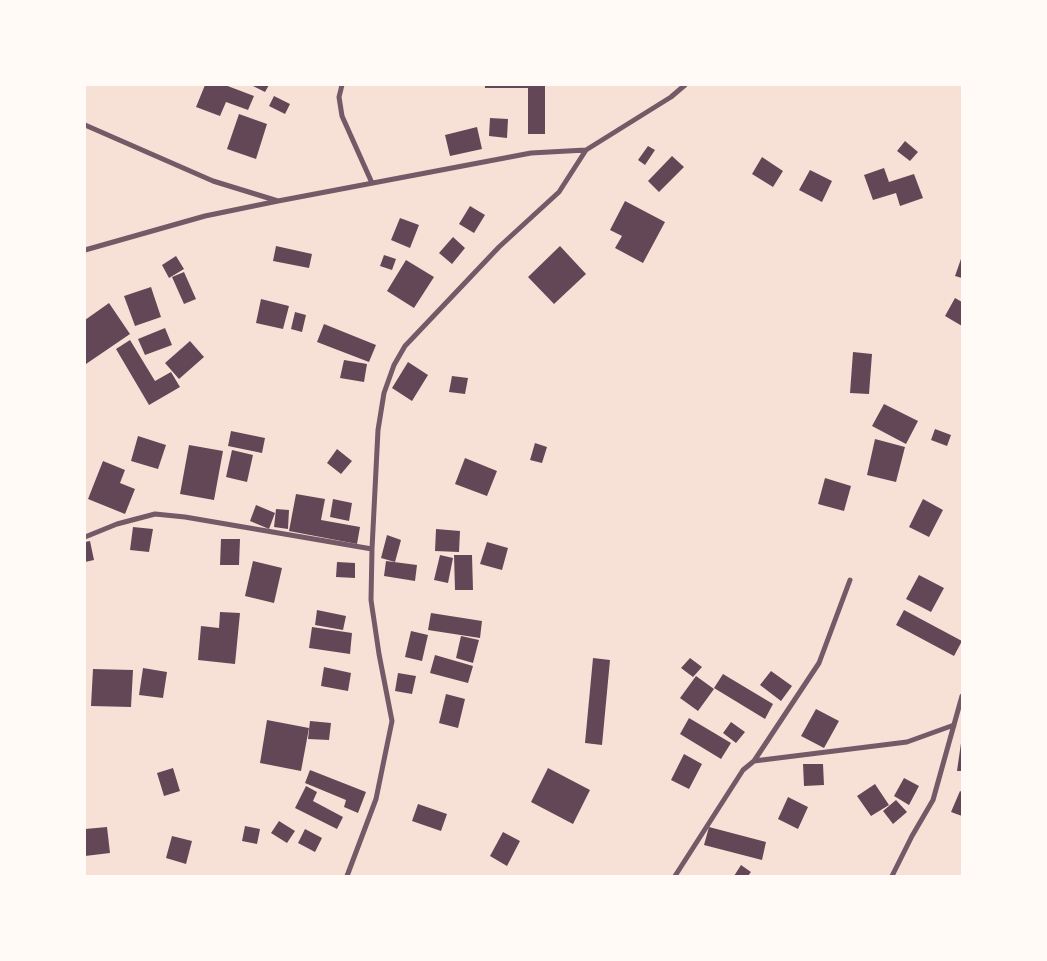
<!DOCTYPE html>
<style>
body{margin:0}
#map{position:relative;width:1047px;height:961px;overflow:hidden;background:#f7e1d7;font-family:"Sofia Sans Condensed",sans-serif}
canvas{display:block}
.frame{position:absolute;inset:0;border:86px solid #fffaf5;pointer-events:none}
</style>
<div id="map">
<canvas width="1047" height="961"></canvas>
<div class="frame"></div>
</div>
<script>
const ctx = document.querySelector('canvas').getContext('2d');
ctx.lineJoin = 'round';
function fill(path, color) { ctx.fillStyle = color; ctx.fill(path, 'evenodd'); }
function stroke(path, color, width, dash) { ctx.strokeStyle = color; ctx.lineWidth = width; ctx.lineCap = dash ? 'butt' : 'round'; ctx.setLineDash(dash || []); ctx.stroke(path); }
const building = new Path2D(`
 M205 85H225L254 96 248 110 226 102 220 116 196 107Z
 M251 85H269L265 92Z
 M485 85H545V134H528V88H485Z
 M274 96 290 104 285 114 269 106Z
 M239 114 267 124 256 159 227 149Z
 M490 118 508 119 507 138 489 136Z
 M477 127 482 149 450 156 445 135Z
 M905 141 918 152 910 161 897 151Z
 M648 146 655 150 645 165 638 160Z
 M672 156 684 167 659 192 648 181Z
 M762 157 783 171 773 187 752 174Z
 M884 168 889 182 914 174 923 198 900 206 896 193 873 200 864 175Z
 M810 170 832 181 822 202 799 190Z
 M625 201 665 222 643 263 615 248 622 236 610 230Z
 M470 206 485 215 474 233 459 224Z
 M400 218 419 225 410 248 391 240Z
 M453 237 465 248 452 264 439 253Z
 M276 246 312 254 309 268 273 261Z
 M560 246 586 274 554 304 528 277Z
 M384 255 396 259 392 270 380 266Z
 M176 256 184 269 169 278 162 265Z
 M962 256V278L955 276Z
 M406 260 434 277 414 308 387 291Z
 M184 272 196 299 184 304 172 277Z
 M151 287 161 317 135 326 124 296Z
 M955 298 962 302V326L945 316Z
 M261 299 289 306 283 329 256 323Z
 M109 303 130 334 86 364 85 320Z
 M295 312 306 315 302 332 291 329Z
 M324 324 376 345 369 362 317 342Z
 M165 328 172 345 145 355 138 339Z
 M130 340 155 381 171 372 180 387 149 405 116 349Z
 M190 341 204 357 179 379 165 363Z
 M853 352 872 354 869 394 850 393Z
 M344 360 367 364 364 382 340 378Z
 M408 362 428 375 412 401 392 388Z
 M452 376 468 378 465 394 449 392Z
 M884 404 918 421 906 444 872 426Z
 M935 429 951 435 947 446 931 440Z
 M231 431 265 438 262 453 228 446Z
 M138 436 166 445 158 469 131 461Z
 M875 439 905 447 896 482 867 475Z
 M535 443 547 447 542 463 530 460Z
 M189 445 223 451 214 500 180 494Z
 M337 449 352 461 341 474 327 463Z
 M232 450 253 455 247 482 226 477Z
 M465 458 497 471 487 496 455 484Z
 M103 461 125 470 120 483 135 489 125 514 88 499Z
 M825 478 851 486 844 511 818 504Z
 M296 494 325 499 321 520 360 527 357 544 289 531Z
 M333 499 352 503 349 521 330 517Z
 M923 499 943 510 929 537 909 527Z
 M256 505 275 513 269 529 250 521Z
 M276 509 289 510 288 529 274 527Z
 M133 527 153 529 149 552 130 550Z
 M436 529 460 531 459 552 435 551Z
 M387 535 401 540 395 562 381 558Z
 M221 539H240L239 565H220Z
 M90 541 94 560 85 562V542Z
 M487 542 508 548 502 570 480 564Z
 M440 555 453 558 448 583 434 580Z
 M454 555H472L473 590H455Z
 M253 561 282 568 274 603 245 596Z
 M386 561 417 565 415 581 384 576Z
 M337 562 355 563V578L336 577Z
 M919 575 944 588 931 612 906 599Z
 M317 610 346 616 343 630 315 625Z
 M904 610 962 641 954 656 896 625Z
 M220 612 240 613 235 664 198 660 201 626 219 628Z
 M431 613 482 621 480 638 428 630Z
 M312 627 352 633 350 654 309 648Z
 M411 631 428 635 422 661 405 657Z
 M461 636 479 640 473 663 456 658Z
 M435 655 473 666 468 683 430 673Z
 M593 658 610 660 602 745 585 743Z
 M690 658 702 667 693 677 681 668Z
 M324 667 351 673 348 691 321 686Z
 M143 668 167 672 163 698 139 695Z
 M93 669 133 670 131 707 91 706Z
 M771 671 792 686 781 701 760 685Z
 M398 673 416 676 412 694 395 691Z
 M723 674 773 704 765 719 714 688Z
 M696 676 714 689 698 711 680 698Z
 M446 694 465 699 458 728 439 723Z
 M816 709 839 721 824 748 801 736Z
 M689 718 731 743 721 759 680 734Z
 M267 720 309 728 301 771 260 763Z
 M310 721 331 723 329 740 308 739Z
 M731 722 745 732 736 743 723 733Z
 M961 743H962V771H957Z
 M684 754 702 764 689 789 671 780Z
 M803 764H823L824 785 804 786Z
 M173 768 180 791 164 796 157 773Z
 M548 768 590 790 573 824 531 802Z
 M310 770 366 792 358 813 344 807 346 800 305 783Z
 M904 778 919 786 909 805 894 796Z
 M875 784 889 805 871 816 857 796Z
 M306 786 317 792 313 801 343 817 337 829 295 808Z
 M960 791 962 792V816L951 812Z
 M788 797 808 807 798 829 778 819Z
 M896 800 907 812 893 824 883 811Z
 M418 804 447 814 441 831 412 821Z
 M279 821 295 831 287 843 271 833Z
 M245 826 260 829 257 844 242 841Z
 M107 827 110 853 85 856V829Z
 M709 827 766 842 762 860 704 845Z
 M305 829 322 838 315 852 298 843Z
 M503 832 520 841 507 866 490 856Z
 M172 836 192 841 186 864 166 858Z
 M741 865 751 872 748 876H734Z`);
const minor = new Path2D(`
 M342 85 339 97 342 116 372 183
 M85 125 213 181 278 201
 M85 250 205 216 278 201 531 153 586 150
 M85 537 117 524 155 514 185 517 372 549
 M754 761 819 663 850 580
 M347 876 376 799 392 721 379 654 371 600 372 549 378 430 384 393 394 365 405 346 499 247 559 192 586 150 671 97 685 85
 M675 876 743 770 754 761 907 742 954 725
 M892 876 912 836 933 800 962 696`);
fill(building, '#644757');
stroke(minor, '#755966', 5);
</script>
